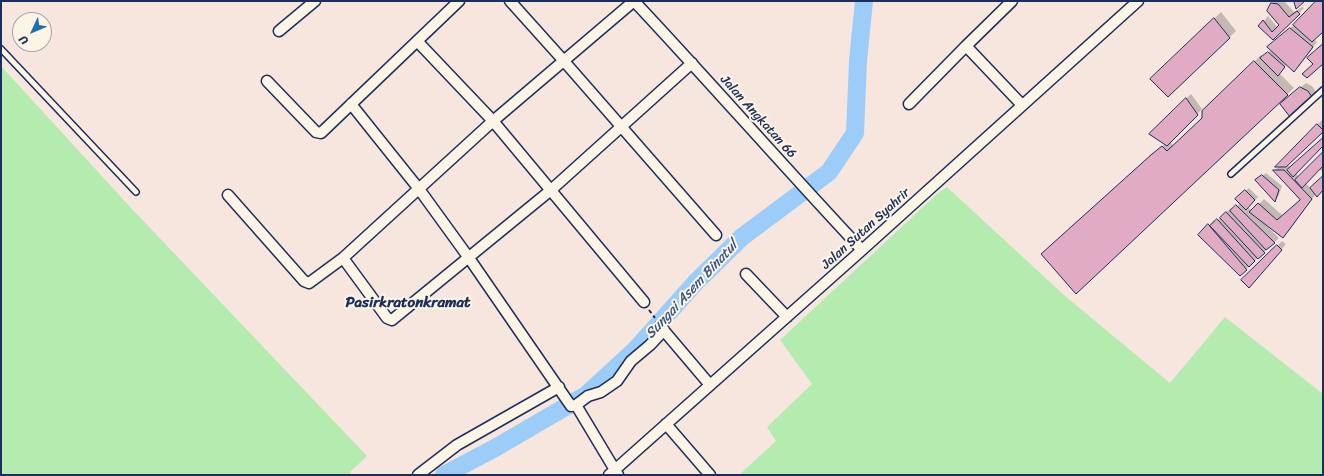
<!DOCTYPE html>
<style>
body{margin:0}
#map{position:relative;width:1324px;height:476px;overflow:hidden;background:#f7e6de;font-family:Sriracha,sans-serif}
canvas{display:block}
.frame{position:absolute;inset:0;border:2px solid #1b2f5e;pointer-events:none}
.north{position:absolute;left:12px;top:12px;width:40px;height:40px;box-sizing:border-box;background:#fcf5e5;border:1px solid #a2a6af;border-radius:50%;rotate:226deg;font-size:11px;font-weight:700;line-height:16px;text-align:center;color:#1b2f5e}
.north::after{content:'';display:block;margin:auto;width:14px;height:18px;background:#1f6fb2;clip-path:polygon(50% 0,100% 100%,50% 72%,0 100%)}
</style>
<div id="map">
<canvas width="1324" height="476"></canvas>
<div class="frame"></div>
<div class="north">U</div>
</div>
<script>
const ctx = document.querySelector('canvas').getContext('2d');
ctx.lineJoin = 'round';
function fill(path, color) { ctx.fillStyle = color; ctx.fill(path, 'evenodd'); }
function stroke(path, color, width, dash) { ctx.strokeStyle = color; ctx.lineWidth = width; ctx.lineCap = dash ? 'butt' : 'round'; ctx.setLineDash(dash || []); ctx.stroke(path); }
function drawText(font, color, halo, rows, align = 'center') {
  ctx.font = font + ' Sriracha,sans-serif'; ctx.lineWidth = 4; ctx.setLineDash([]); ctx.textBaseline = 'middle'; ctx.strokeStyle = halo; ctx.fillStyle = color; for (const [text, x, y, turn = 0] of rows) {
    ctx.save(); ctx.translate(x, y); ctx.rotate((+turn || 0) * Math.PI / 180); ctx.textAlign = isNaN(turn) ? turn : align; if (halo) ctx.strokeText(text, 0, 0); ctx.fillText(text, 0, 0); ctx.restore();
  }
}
const green = new Path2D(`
 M1 66 132 209 367 456 350 472 352 475H1Z
 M947 187 1065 296 1170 383 1225 317 1323 394V475H739L776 441 767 427 812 384 780 340 937 194Z`);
const shadow = new Path2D(`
 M1274 1H1284L1294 12 1302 7 1304 8 1273 39 1260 26 1268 16 1278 28 1280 25 1272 4Z
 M1317 1H1323V31L1314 39 1317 42 1299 66 1287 64 1279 73 1294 88 1076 293 1049 248 1165 144 1150 134 1191 94 1202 109 1170 142 1174 146 1203 118 1210 105 1261 55 1263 57 1271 50 1273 43 1295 24Z
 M1221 12 1236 31 1168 96 1151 79Z
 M1306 83 1312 86 1316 92 1312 97 1286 99Z
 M1323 119V131L1285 166H1289L1291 168 1323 139V144L1296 173 1299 177 1323 154V172L1319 169 1306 183 1311 189 1323 177V189L1316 194 1288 232 1267 224 1266 225 1279 238 1240 275 1200 235 1214 220 1215 222 1231 208 1233 210 1240 203 1239 196 1249 188 1258 197 1248 207 1252 211 1264 199 1283 216 1301 200 1275 170 1279 166H1277Z
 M1266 173 1282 186 1278 197 1275 200 1260 178Z
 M1282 241 1286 244 1254 282 1243 280Z`);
const river = new Path2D(`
 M444 475 495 448 586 395 636 349 696 282 742 237 829 172 855 133 858 61 864 1`);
const building = new Path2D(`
 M1291 1H1305L1296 9 1294 2Z
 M1316 1H1323V32L1312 42 1293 25Z
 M1271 3 1278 4 1289 17 1297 11 1300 14 1273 40 1258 26 1263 20 1272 32 1279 25 1267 11Z
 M1214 18 1230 38 1168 97 1150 79Z
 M1290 28 1313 47 1294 72 1267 47Z
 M1323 44V64L1307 78 1302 74 1313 64 1307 58Z
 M1268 52 1285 67 1278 76 1260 58Z
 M1254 61 1288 95 1076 294 1041 254 1152 154 1162 146 1167 151 1202 118V111Z
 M1300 87 1308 91 1312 97 1290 117 1280 104Z
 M1186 98 1198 115 1167 146 1149 134Z
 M1317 124 1323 130V132L1286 167H1275Z
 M1323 138V146L1293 177 1287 170Z
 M1323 152V166L1302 188 1295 180Z
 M1273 170H1284L1312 199 1283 238 1249 212 1258 203 1277 220 1300 200Z
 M1262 175 1279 190 1275 202 1255 180Z
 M1323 176V190L1317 197 1310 188Z
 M1245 190 1255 200 1246 210 1235 199Z
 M1236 205 1275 243 1266 250 1230 211Z
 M1226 212 1265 253 1258 259 1220 218Z
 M1217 219 1255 261 1249 267 1210 226Z
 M1208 224 1247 270 1240 276 1198 235Z
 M1277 245 1282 250 1249 288 1241 280Z`);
const path = new Path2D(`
 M649 310 655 318`);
const service = new Path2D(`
 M1 49 136 192
 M1231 174 1323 90`);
const minor = new Path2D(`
 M510 1 563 60 716 235
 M634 1C711 83 785 168 862 250
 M1012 1 966 46 1022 105
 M279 31 315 1
 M417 41 493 121 644 302
 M267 81 316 132 321 133 459 1
 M351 104 419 189 469 258 571 406 576 405 618 475
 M909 104 966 46
 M228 195 304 281 309 283 343 258 493 121 634 1
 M343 258 387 318 392 320 551 190 692 63
 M746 274 787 317
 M660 326 710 385
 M576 405 588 396 601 392 617 381 631 361 650 345 664 330
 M666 424 710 475
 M418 475 457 445 559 387
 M609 475 862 250 1138 1`);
const streetNames = [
 ["Jalan Angkatan 66",758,117,48],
 ["Jalan Sutan Syahrir",866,229,-42]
];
const waterNames = [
 ["Sungai Asem Binatul",692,290,-47]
];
const quarterNames = [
 ["Pasirkratonkramat",408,303]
];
fill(green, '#b4ecb0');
fill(shadow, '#0003');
stroke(river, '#9bcdf8', 18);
fill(building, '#e1abc3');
stroke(building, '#1b2f5e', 1);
stroke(service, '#1b2f5e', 8);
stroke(minor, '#1b2f5e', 13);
stroke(path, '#1b2f5e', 2, [4, 3]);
stroke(service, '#fcf5e5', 5);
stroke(minor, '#fcf5e5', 10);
drawText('13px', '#1b2f5e', '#fcf5e5', streetNames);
drawText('italic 14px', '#3b5684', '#fcf5e5', waterNames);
drawText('bold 15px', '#1b2f5e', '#fcf5e5', quarterNames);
</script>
